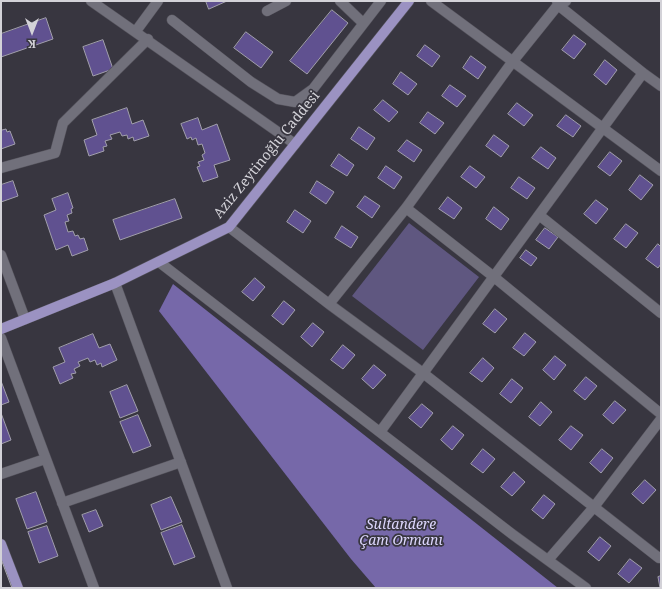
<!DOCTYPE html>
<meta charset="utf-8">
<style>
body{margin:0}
#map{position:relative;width:662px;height:589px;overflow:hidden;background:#383640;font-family:"Noto Serif",serif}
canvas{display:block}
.frame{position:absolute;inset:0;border:2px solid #d3d2d8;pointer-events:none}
.north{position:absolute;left:12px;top:12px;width:40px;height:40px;-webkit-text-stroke:3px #383640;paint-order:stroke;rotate:180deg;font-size:11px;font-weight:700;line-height:16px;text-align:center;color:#d3d2d8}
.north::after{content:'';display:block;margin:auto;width:14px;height:18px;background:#d3d2d8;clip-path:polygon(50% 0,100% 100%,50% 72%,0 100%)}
</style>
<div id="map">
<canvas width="662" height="589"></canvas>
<div class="frame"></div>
<div class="north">K</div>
</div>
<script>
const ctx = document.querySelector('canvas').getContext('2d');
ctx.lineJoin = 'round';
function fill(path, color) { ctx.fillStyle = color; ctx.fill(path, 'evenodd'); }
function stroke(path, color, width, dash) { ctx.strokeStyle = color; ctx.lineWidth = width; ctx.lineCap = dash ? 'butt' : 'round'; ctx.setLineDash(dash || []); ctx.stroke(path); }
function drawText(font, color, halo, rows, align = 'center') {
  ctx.font = font + ' "Noto Serif",serif'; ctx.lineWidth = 3.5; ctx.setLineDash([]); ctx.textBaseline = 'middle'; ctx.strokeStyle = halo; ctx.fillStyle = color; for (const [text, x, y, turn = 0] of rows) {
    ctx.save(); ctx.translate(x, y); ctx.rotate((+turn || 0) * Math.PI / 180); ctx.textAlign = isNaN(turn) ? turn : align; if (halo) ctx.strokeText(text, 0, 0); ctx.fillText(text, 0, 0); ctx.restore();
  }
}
const green = new Path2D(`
 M409 223 479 277 423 350 352 296Z`);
const forest = new Path2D(`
 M173 284 558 588H376L351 559 159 311Z`);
const building = new Path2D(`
 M206 1H227L209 9Z
 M332 10 348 23 307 74 290 61Z
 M46 18 53 39 1 57V34Z
 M246 32 273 52 261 68 234 48Z
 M574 35 586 44 574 59 562 50Z
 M103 40 113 69 93 76 83 47Z
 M425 45 440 56 432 67 417 56Z
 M471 56 486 67 478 79 463 68Z
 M605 60 617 70 606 85 594 75Z
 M401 72 417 84 408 95 393 84Z
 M450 85 466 96 457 107 442 96Z
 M383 100 398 112 389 122 374 110Z
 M517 103 533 115 524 126 508 114Z
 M127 108 132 124 143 120 149 136 134 141 133 137 128 139 127 135 122 136 120 132 110 135 112 139 105 141 107 146 103 147 104 151 89 156 84 140 97 135 92 120Z
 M428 112 444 123 435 134 420 123Z
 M566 115 581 126 573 137 557 126Z
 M198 118 202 130 217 124 230 160 214 165 218 177 203 182 197 167 200 166 198 162 204 160 202 155 205 153 202 144 198 145 196 138 192 140 191 137 187 139 181 124Z
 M359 127 375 138 367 150 351 139Z
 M1 129 2 130 6 129 7 132 10 131 15 144 1 149Z
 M494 135 509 146 501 157 486 146Z
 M407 140 422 150 414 162 398 151Z
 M541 147 556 158 548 169 532 158Z
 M610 152 622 161 610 176 598 167Z
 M339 154 354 165 347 176 331 166Z
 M386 166 402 177 394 189 378 178Z
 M470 166 485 177 476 188 461 177Z
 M640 175 653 185 641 200 629 190Z
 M519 177 535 188 527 199 511 188Z
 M13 181 18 196 1 202V185Z
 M317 181 334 192 326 204 310 193Z
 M68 193 73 208 71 209 72 213 67 215 69 221 65 222 68 232 73 231 75 236 78 235 80 239 84 238 88 250 72 256 68 245 56 250 44 215 56 210 52 199Z
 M365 196 380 206 372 218 357 207Z
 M448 197 462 208 454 219 439 209Z
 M175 199 182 218 120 240 113 220Z
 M596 200 608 209 596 224 584 214Z
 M494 207 509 219 501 230 486 219Z
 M295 210 311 221 303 233 287 222Z
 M626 224 638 233 626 248 614 239Z
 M342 226 358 237 351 248 335 238Z
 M545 228 558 237 549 249 536 240Z
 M658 244 661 247V264L658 268 646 259Z
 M526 250 537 258 531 266 520 258Z
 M255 278 265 287 253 301 242 292Z
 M284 301 295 310 283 325 272 316Z
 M495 309 507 319 495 333 483 324Z
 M313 323 324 332 312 347 301 337Z
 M525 333 536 342 524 356 513 348Z
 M93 334 99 348 110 344 117 360 102 367 101 363 97 365 95 360 90 362 88 358 78 362 80 366 74 369 76 373 71 374 73 378 60 384 53 367 65 362 59 348Z
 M343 345 355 355 343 369 331 360Z
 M555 356 566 365 554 380 543 370Z
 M483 358 494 368 482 382 470 373Z
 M374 365 386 375 373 389 362 379Z
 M586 377 597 386 585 400 574 391Z
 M512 379 523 388 511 403 500 394Z
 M1 381 9 402 1 405Z
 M127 385 138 411 120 418 110 392Z
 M615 401 626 410 613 424 603 415Z
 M541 402 552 412 540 426 529 417Z
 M422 404 433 413 421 428 409 418Z
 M1 413 11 440 1 444Z
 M138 415 151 446 133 453 120 422Z
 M453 426 464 435 452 450 441 440Z
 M571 426 583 435 571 450 559 440Z
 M483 449 495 459 483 473 471 464Z
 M602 449 613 458 601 473 590 463Z
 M514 472 525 482 512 496 501 487Z
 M645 480 656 490 643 504 632 494Z
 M36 492 47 522 27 529 16 499Z
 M544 495 555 504 543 519 532 510Z
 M171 497 182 522 161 530 151 505Z
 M96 510 103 526 89 532 82 515Z
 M182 525 195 557 174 565 161 533Z
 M47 526 58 556 39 563 28 532Z
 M600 537 611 546 599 561 588 552Z
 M630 559 642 568 629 583 618 574Z
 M661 576V588H660L658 577Z`);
const minor = new Path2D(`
 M91 1 295 144
 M340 1 363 23
 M431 1 661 171
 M557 1 558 5 643 73 661 86
 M267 11 286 1
 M172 20 251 82 278 99 295 102 313 89 381 1
 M136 31 158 1
 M1 168 55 153 63 123 148 39
 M406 208 494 277 661 414
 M539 215 661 313
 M229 227 329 304 423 373 659 558 661 557
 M1 255 25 319
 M159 262 512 534 586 588
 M115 283 227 588
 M329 304 406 208 513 61 558 5 566 1
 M1 338 94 588
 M380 432 643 73
 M1 474 45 459
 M62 503 181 462
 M548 560 594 507 661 419`);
const major = new Path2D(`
 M1 329 115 283 229 227 409 1
 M1 544 18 588`);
const tram = new Path2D(`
 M1 559 12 588
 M1 585 2 588`);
const streetNames = [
 ["Aziz Zeytinoğlu Caddesi",267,155,-51]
];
const parkNames = [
 ["Sultandere",401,525],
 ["Çam Ormanı",401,541]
];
fill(green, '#5f5780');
fill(forest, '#7668a9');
fill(building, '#605190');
stroke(building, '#a19fab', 1);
stroke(minor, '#55535c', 11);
stroke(major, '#55535c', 11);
stroke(minor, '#71707b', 10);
stroke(major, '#9b92c2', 10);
stroke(tram, '#a7a6ad', 1);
drawText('14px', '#d3d2d8', '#383640', streetNames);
drawText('italic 14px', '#dcd6fc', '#383640', parkNames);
</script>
